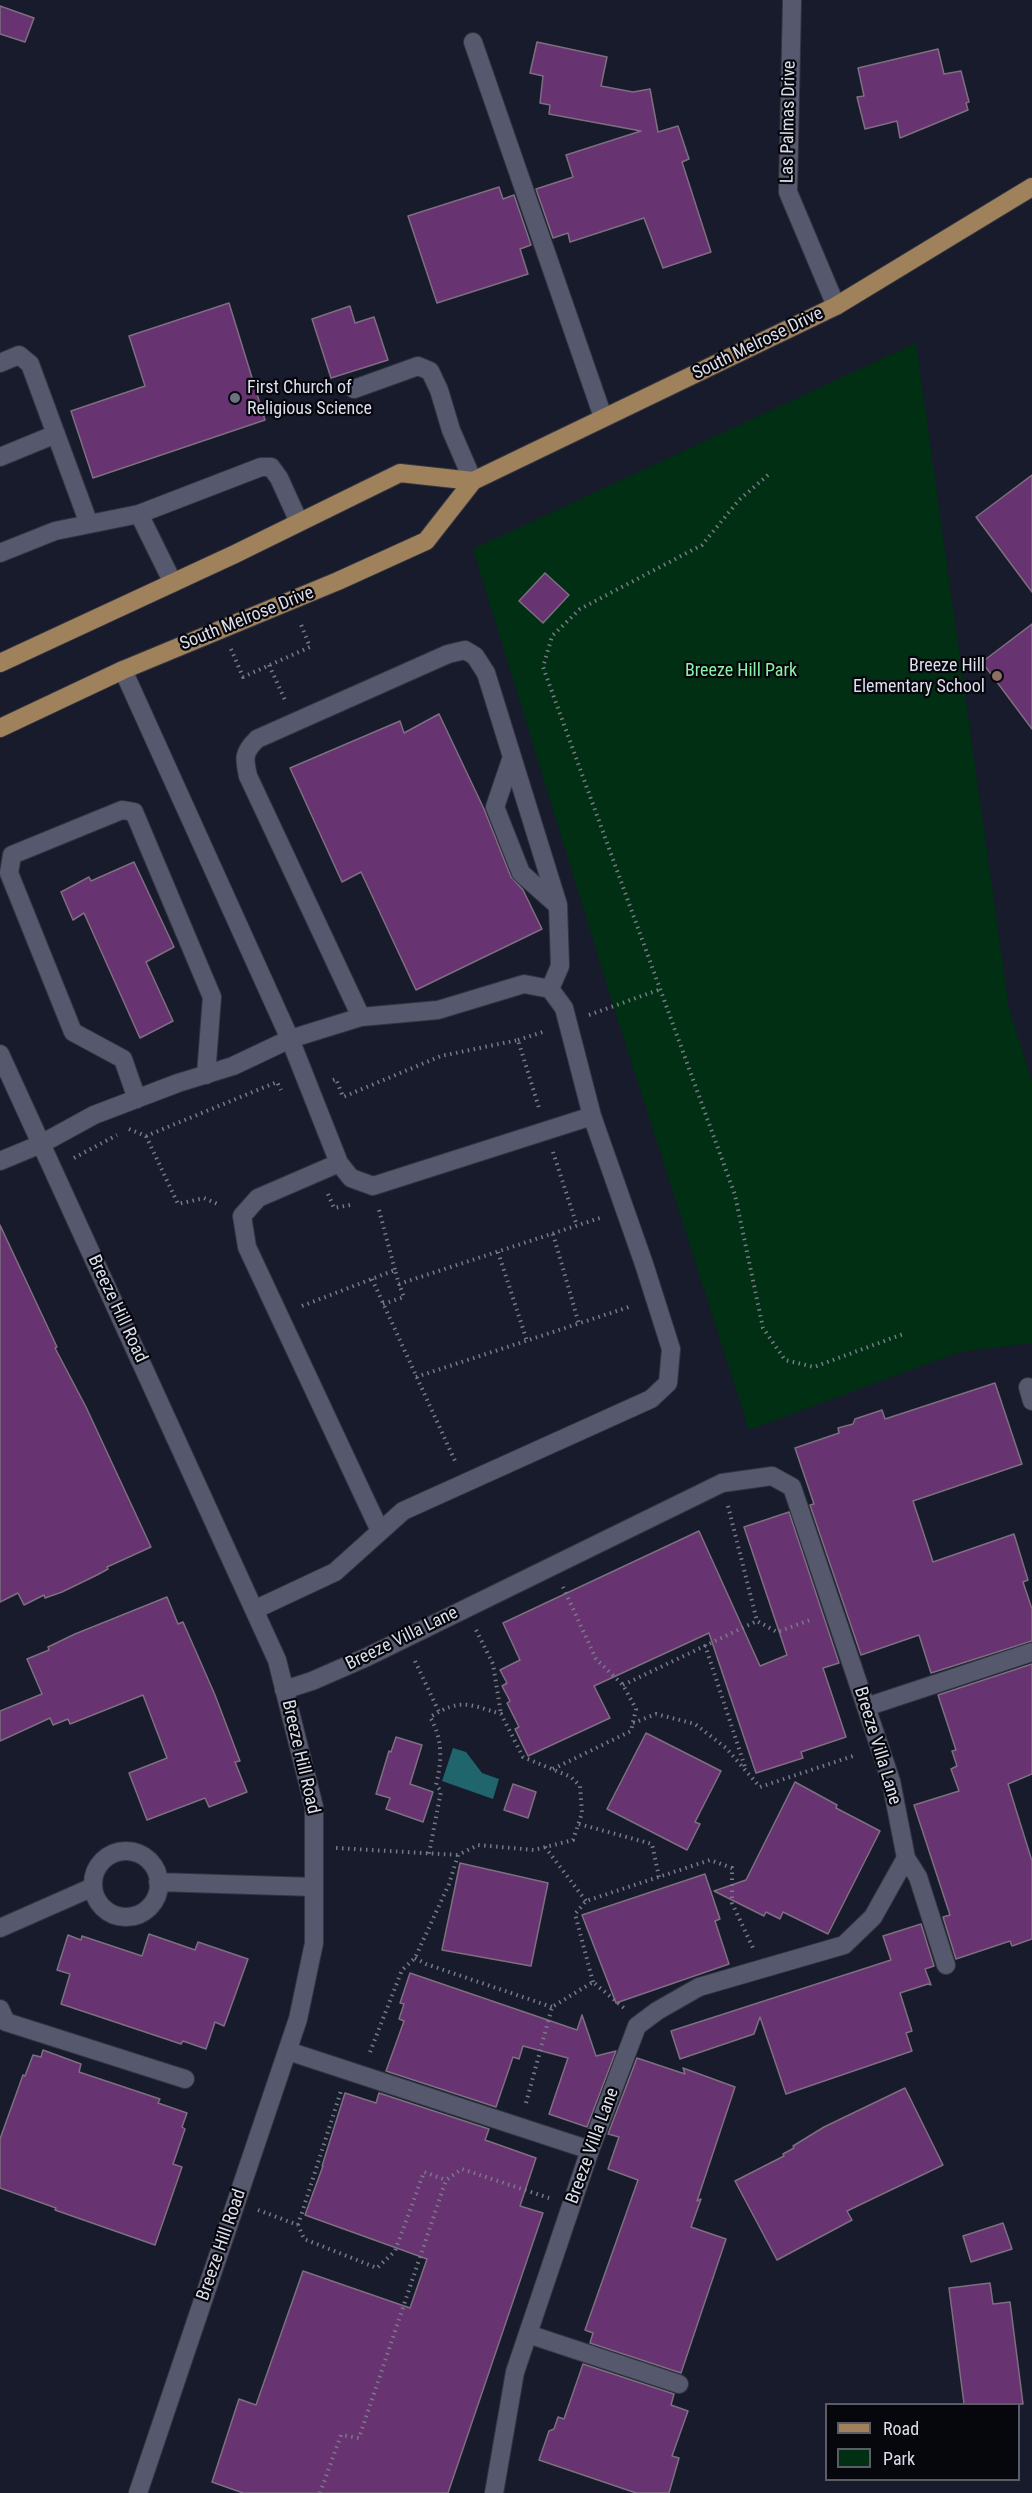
<!DOCTYPE html>
<style>
body{margin:0}
#map{position:relative;width:1032px;height:2493px;overflow:hidden;background:#181b2b;font-family:"Roboto Condensed",sans-serif}
canvas{display:block}
.legend{position:absolute;left:825px;top:2403px;width:195px;height:78px;box-sizing:border-box;background:#06060d;border:2px solid #5c5c65;margin:0;padding:8px 10px;list-style:none;font-size:18px;color:#dcdeea}
.legend li{display:flex;align-items:center;gap:12px;height:30px}
.legend b{width:30px;border:2px solid #5c5c65}
</style>
<div id="map">
<canvas width="1032" height="2493"></canvas>
<ul class="legend">
<li><b style="height:8px;background:#9f825c"></b>Road</li>
<li><b style="height:16px;background:#012f13"></b>Park</li>
</ul>
</div>
<script>
const ctx = document.querySelector('canvas').getContext('2d');
ctx.lineJoin = 'round';
function fill(path, color) { ctx.fillStyle = color; ctx.fill(path, 'evenodd'); }
function stroke(path, color, width, dash) { ctx.strokeStyle = color; ctx.lineWidth = width; ctx.lineCap = dash ? 'butt' : 'round'; ctx.setLineDash(dash || []); ctx.stroke(path); }
function drawText(font, color, halo, rows, align = 'center') {
  ctx.font = font + ' "Roboto Condensed",sans-serif'; ctx.lineWidth = 4.5; ctx.setLineDash([]); ctx.textBaseline = 'middle'; ctx.strokeStyle = halo; ctx.fillStyle = color; for (const [text, x, y, turn = 0] of rows) {
    ctx.save(); ctx.translate(x, y); ctx.rotate((+turn || 0) * Math.PI / 180); ctx.textAlign = isNaN(turn) ? turn : align; if (halo) ctx.strokeText(text, 0, 0); ctx.fillText(text, 0, 0); ctx.restore();
  }
}
const green = new Path2D(`
 M916 343 1009 1009 1032 1081V1343L959 1352 749 1430 610 995 473 549Z`);
const water = new Path2D(`
 M453 1748 466 1752 482 1773 499 1779 493 1799 442 1781Z`);
const building = new Path2D(`
 M0 6 34 18 25 42 0 34Z
 M537 42 607 57 601 86 633 92 650 89 658 132 678 126 689 159 682 162 711 252 663 268 644 218 570 242 568 233 553 238 536 189 573 177 566 155 641 131 549 114 550 105 540 103 543 76 530 73Z
 M938 49 944 74 961 71 969 102 966 103 968 110 900 138 897 121 865 129 857 97 864 96 858 68Z
 M499 187 503 199 514 195 531 245 520 249 528 274 437 303 408 216Z
 M229 303 265 420 93 478 71 411 145 386 129 336Z
 M350 306 355 323 374 317 388 360 331 378 312 319Z
 M1032 475V592L976 517Z
 M545 573 569 595 543 623 519 601Z
 M1032 624V729L982 662Z
 M439 714 484 809 511 877 523 890 542 929 416 990 361 872 342 882 290 768 400 721 404 733Z
 M134 862 174 947 146 962 173 1021 140 1038 84 913 73 920 61 892 89 877 91 881Z
 M0 1225 57 1347 55 1348 86 1407 151 1547 107 1567 108 1569 97 1575 62 1592 45 1598 44 1595 24 1605 18 1593 0 1602Z
 M995 1383 1022 1464 913 1501 933 1562 1014 1534 1028 1580 1023 1582 1032 1609V1641L931 1673 919 1635 861 1655 810 1505 814 1504 795 1448 839 1433 838 1428 853 1424 855 1419 882 1410 885 1419Z
 M789 1512 839 1663 823 1668 846 1737 801 1752 803 1758 756 1773 709 1633 594 1686 610 1718 528 1756 515 1729 519 1727 507 1703 510 1701 502 1686 507 1683 500 1670 520 1660 503 1623 699 1531 760 1666 787 1655 744 1527Z
 M167 1597 178 1624 183 1622 215 1695 240 1761 235 1762 247 1792 209 1807 205 1798 147 1820 129 1773 167 1758 143 1695 70 1724 68 1719 53 1725 50 1718 0 1741V1711L42 1694 27 1659 49 1650 48 1647 75 1634Z
 M1032 1664V1774L1008 1784 1032 1861V1939L1012 1946 1010 1941 956 1959 943 1917 950 1915 914 1805 959 1791 951 1769 957 1766 952 1751 956 1750 938 1695Z
 M646 1733 721 1771 695 1822 700 1824 687 1850 607 1809Z
 M396 1737 422 1745 410 1784 433 1792 423 1822 386 1809 390 1798 376 1794 389 1751 391 1752Z
 M795 1782 837 1805 836 1808 880 1831 828 1934 783 1912 780 1919 766 1912 764 1916 714 1891 746 1880Z
 M513 1784 536 1792 528 1818 504 1810Z
 M460 1863 548 1883 531 1966 442 1950Z
 M705 1874 720 1919 715 1921 729 1964 616 2003 582 1915Z
 M921 1924 934 1966 925 1969 931 1985 928 1984 900 1993 912 2031 906 2033 912 2051 786 2094 760 2017 754 2034 680 2059 671 2031 891 1960 883 1936Z
 M149 1934 195 1950 198 1942 248 1959 224 2026 215 2022 206 2049 183 2041 181 2044 61 2004 70 1974 57 1970 68 1935 81 1940 82 1936 142 1956Z
 M410 1973 577 2030 582 2015 596 2056 616 2051 587 2127 549 2114 568 2058 523 2046 519 2059 513 2057 496 2107 386 2071 404 2021 399 2019 404 2004 400 2003Z
 M43 2050 81 2064 79 2072 160 2099 158 2103 187 2113 182 2127 185 2129 173 2164 182 2167 155 2245 55 2210 56 2208 0 2188V2139L23 2075 25 2076 33 2055 41 2057Z
 M637 2058 685 2074 683 2068 735 2087 697 2201 701 2199 691 2227 726 2239 681 2373 590 2343 593 2333 585 2330 638 2180 608 2169 619 2137 608 2134Z
 M905 2088 943 2165 847 2211 852 2220 777 2260 735 2181 784 2156 783 2154 794 2148 793 2146 824 2127Z
 M345 2093 376 2103 379 2093 489 2129 485 2140 536 2158 520 2206 543 2213 448 2493H243L212 2482 239 2399 256 2405 303 2271 410 2308 427 2259 305 2215 323 2166H322Z
 M1003 2223 1012 2249 971 2262 963 2236Z
 M990 2283 993 2304 1010 2302 1023 2404H964L949 2288Z
 M583 2364 674 2394 671 2405 688 2411 672 2456 679 2458 669 2493H636L539 2460 549 2431 554 2429 558 2417 564 2419Z`);
const path = new Path2D(`
 M768 475 739 500 702 545 580 609 552 636 543 667 735 1195 763 1328 785 1360 814 1367 906 1333
 M231 649 243 677 310 647 300 622
 M269 665 285 700
 M589 1015 661 989
 M518 1040 546 1031
 M333 1080 336 1079 343 1097 441 1056 518 1040 539 1108
 M129 1129 146 1136 277 1082 281 1090
 M146 1136 178 1204 204 1198 220 1205
 M553 1152 577 1226
 M74 1158 117 1135
 M328 1194 334 1208 350 1205
 M379 1210 395 1270
 M553 1234 579 1324
 M498 1252 527 1341
 M372 1279 455 1461
 M383 1304 404 1297 399 1284
 M302 1306 395 1270 399 1284 603 1217
 M416 1377 632 1306
 M728 1506 757 1621
 M476 1630 493 1664 501 1714
 M705 1645 745 1767
 M415 1661 439 1712
 M623 1685 757 1621 777 1632 813 1619
 M633 1723 656 1714 695 1724 726 1748 760 1787 856 1755
 M553 1769 631 1731 636 1709 623 1685 596 1659 563 1587
 M579 1824 652 1844 659 1877
 M545 1847 586 1901
 M336 1848 458 1855
 M415 1958 426 1964 552 2007
 M593 1982 575 1914 586 1901 710 1860 732 1868V1903L753 1948
 M370 2052 402 1970 415 1958 449 1884 458 1855 478 1845 534 1850 573 1840 582 1813 580 1786 571 1777 523 1757 501 1714C468 1704 461 1698 430 1717 443 1739 442 1761 436 1785L441 1791 429 1854
 M526 2103 552 2007 593 1982 624 2008
 M258 2210 298 2225 304 2239 377 2268 395 2251 424 2172 446 2180
 M298 2225 341 2091
 M320 2493 341 2435 359 2438 446 2180 462 2169 549 2198`);
const minor = new Path2D(`
 M792 0 788 192 836 306
 M473 42 603 417
 M0 363 19 355 30 364 89 524
 M354 389 418 366 430 371 439 390 451 430 473 481
 M0 457 56 434
 M0 553 55 531 139 514
 M173 583 139 514 261 467H271L279 478 299 522
 M123 670 290 1039 339 1163 351 1178 373 1186 592 1116
 M512 757 495 807 521 873 556 904
 M361 1017 248 776C244 758 243 753 257 739L448 654 465 650 475 656 486 673 558 905 560 966 550 989
 M0 1054 277 1660 314 1807V1943L298 2019 138 2493
 M137 1099 123 1059 73 1032 9 873 12 855 122 810 134 812 212 997 206 1075
 M0 1161 41 1144 94 1115 178 1083 233 1066 290 1039 361 1017 438 1010 524 984 550 989 564 1008 592 1116 644 1264 671 1349 668 1383 651 1399 403 1511 335 1572 254 1610
 M339 1163 258 1198 242 1216 247 1247 380 1531
 M1028 1387 1032 1401
 M284 1690 312 1681 367 1657 722 1483 772 1476 792 1487 891 1781 906 1858 873 1917 844 1945 699 1987 657 2011 637 2026 590 2150 515 2372 494 2493
 M866 1707 1032 1652
 M93 1884a33 33 0 1 1 66 0a33 33 0 1 1-66 0Z
 M906 1858 918 1877 946 1965
 M158 1882 314 1887
 M0 1928 93 1887
 M0 2009 6 2022 185 2079
 M288 2051 590 2150
 M528 2334 679 2384`);
const major = new Path2D(`
 M0 663 235 554 400 473 473 481
 M0 728 123 670 338 581 426 541 473 481 836 306 1032 187`);
const markers = [
 [235,398,6,"#6b7280"],
 [997,676,6,"#8d6e63"]
];
const streetNames = [
 ["Las Palmas Drive",789,122,-89],
 ["South Melrose Drive",758,344,-26],
 ["South Melrose Drive",247,619,-22],
 ["Breeze Hill Road",117,1309,65],
 ["Breeze Villa Lane",402,1639,-26],
 ["Breeze Villa Lane",877,1746,73],
 ["Breeze Hill Road",300,1757,77],
 ["Breeze Villa Lane",593,2146,-70],
 ["Breeze Hill Road",222,2245,-71]
];
const poiNames = [
 ["First Church of",247,388],
 ["Religious Science",247,409],
 ["Breeze Hill",985,666,"right"],
 ["Elementary School",985,687,"right"]
];
const parkNames = [
 ["Breeze Hill Park",741,671]
];
fill(green, '#012f13');
fill(water, '#20656b');
fill(building, '#673370');
stroke(building, '#7e6f80', 1.5);
stroke(minor, '#343542', 20);
stroke(major, '#343542', 20);
stroke(path, '#787a88', 4, [1.5, 4.5]);
stroke(minor, '#56596d', 18);
stroke(major, '#9f825c', 18);
for (const [x, y, r, color] of markers) { const dot = new Path2D(); dot.arc(x, y, r, 0, 2 * Math.PI); ctx.fillStyle = color; ctx.fill(dot); stroke(dot, '#06060d', 2); }
drawText('18px', '#dcdeea', '#06060d', streetNames);
drawText('18px', '#dcdeea', '#06060d', poiNames, 'left');
drawText('18px', '#8af1a5', '#06060d', parkNames);
</script>
